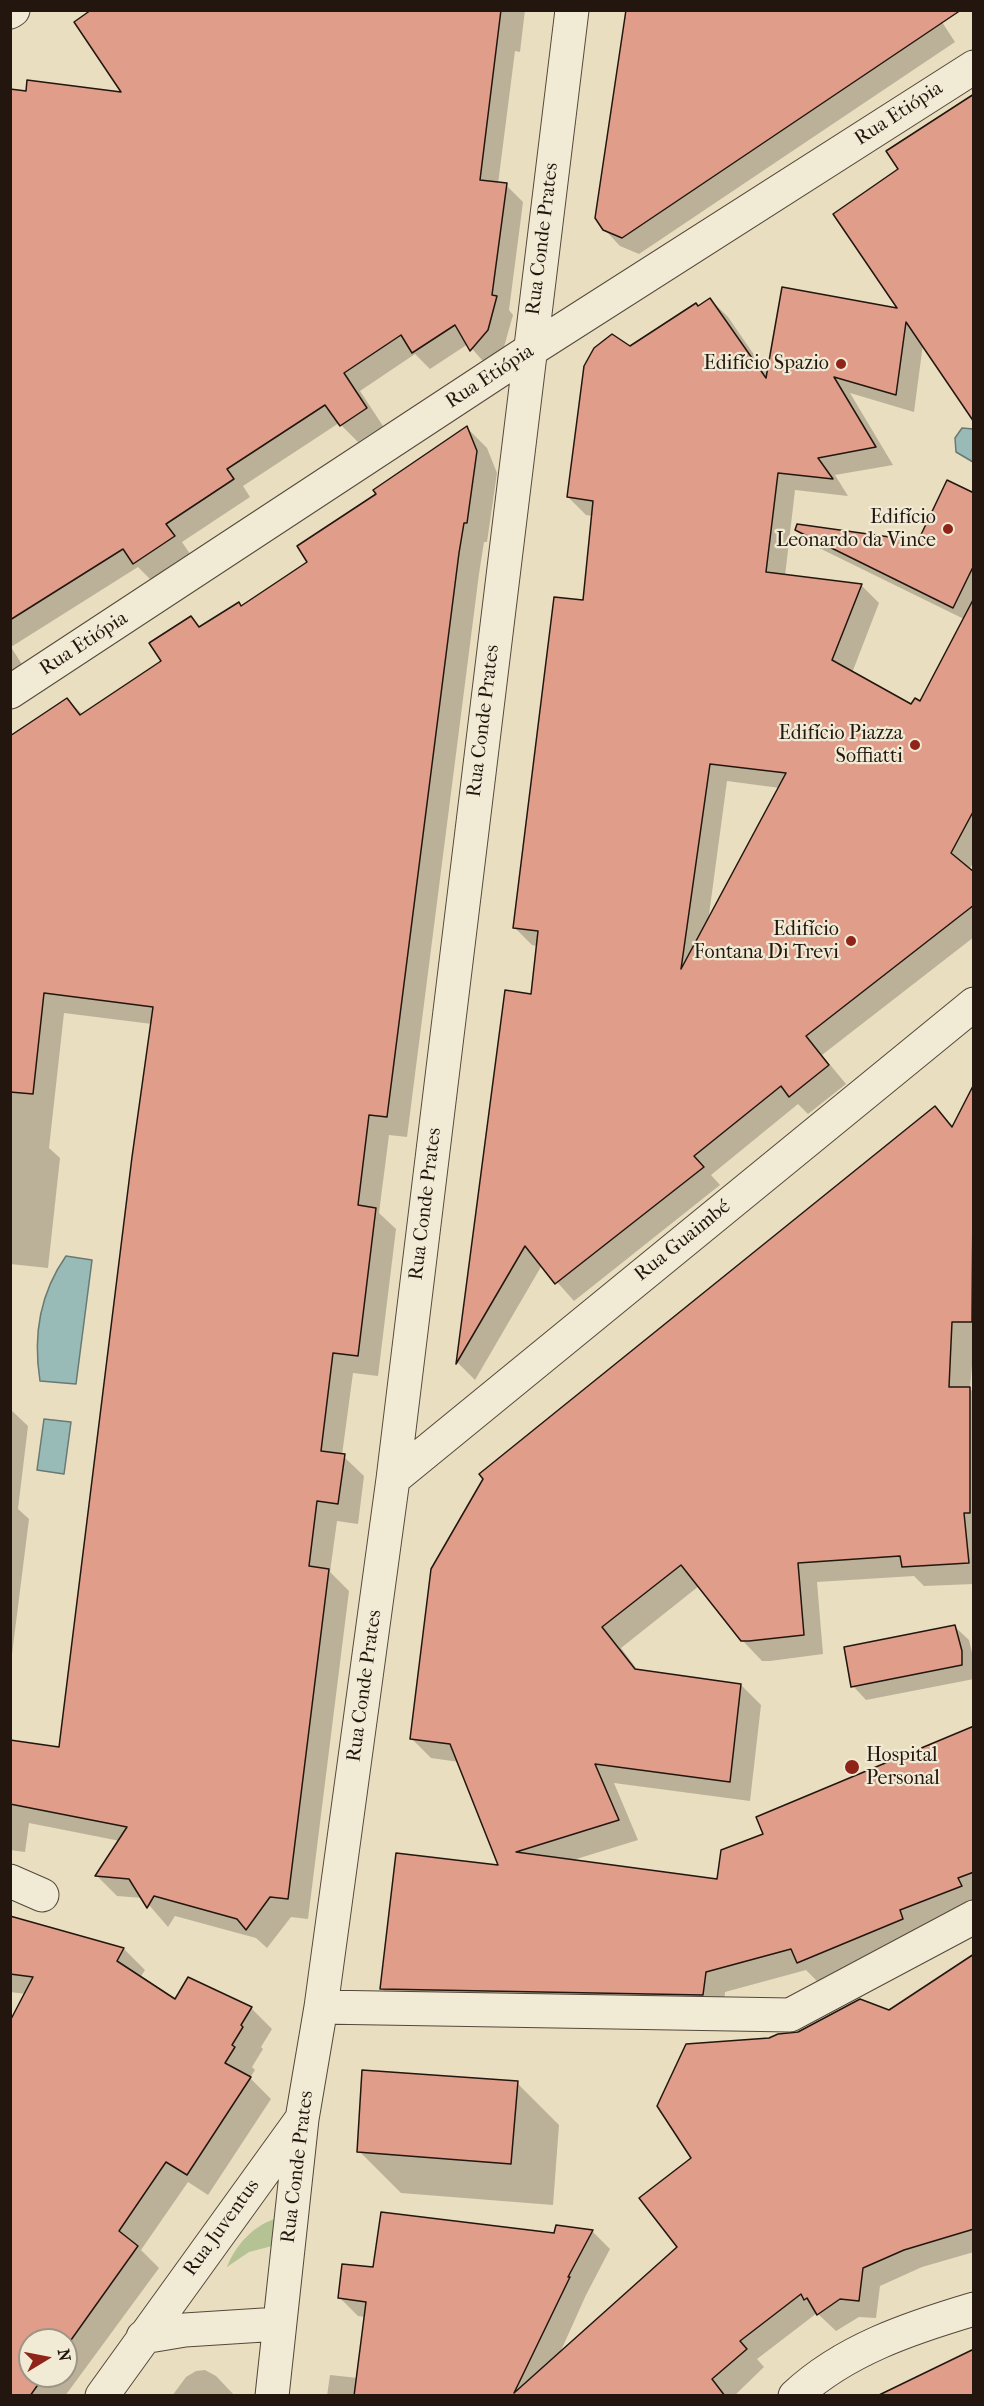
<!DOCTYPE html>
<meta charset="utf-8">
<style>
body{margin:0}
#map{position:relative;width:984px;height:2406px;overflow:hidden;background:#e9debf;font-family:"IM FELL French Canon",serif}
canvas{display:block}
.frame{position:absolute;inset:0;border:12px solid #22160f;pointer-events:none}
.north{position:absolute;left:18px;top:2328px;width:60px;height:60px;box-sizing:border-box;background:#f1ead5;border:2px solid #9e9586;border-radius:50%;rotate:80deg;font-size:16px;font-weight:700;line-height:24px;text-align:center;color:#22160f}
.north::after{content:'';display:block;margin:auto;width:21px;height:27px;background:#8f2418;clip-path:polygon(50% 0,100% 100%,50% 72%,0 100%)}
</style>
<div id="map">
<canvas width="984" height="2406"></canvas>
<div class="frame"></div>
<div class="north">N</div>
</div>
<script>
const ctx = document.querySelector('canvas').getContext('2d');
ctx.lineJoin = 'round';
function fill(path, color) { ctx.fillStyle = color; ctx.fill(path, 'evenodd'); }
function stroke(path, color, width, dash) { ctx.strokeStyle = color; ctx.lineWidth = width; ctx.lineCap = dash ? 'butt' : 'round'; ctx.setLineDash(dash || []); ctx.stroke(path); }
function drawText(font, color, halo, rows, align = 'center') {
  ctx.font = font + ' "IM FELL French Canon",serif'; ctx.lineWidth = 4.5; ctx.setLineDash([]); ctx.textBaseline = 'middle'; ctx.strokeStyle = halo; ctx.fillStyle = color; for (const [text, x, y, turn = 0] of rows) {
    ctx.save(); ctx.translate(x, y); ctx.rotate((+turn || 0) * Math.PI / 180); ctx.textAlign = isNaN(turn) ? turn : align; if (halo) ctx.strokeText(text, 0, 0); ctx.fillText(text, 0, 0); ctx.restore();
  }
}
const green = new Path2D(`
 M278 2218 272 2246 249 2252 227 2267C236 2244 255 2224 278 2218Z`);
const water = new Path2D(`
 M962 428 973 429V462L956 452 955 438Z
 M66 1256 92 1260 76 1384 40 1381C33 1337 40 1293 66 1256Z
 M44 1419 71 1422 64 1474 37 1470Z`);
const shadow = new Path2D(`
 M94 10H525L520 52 515 51 498 184 506 185 523 202 509 310 513 315 504 347 488 367 468 344 430 369 415 354 360 391 383 426 358 442 339 423 243 486 250 497 182 542 190 554 151 580 138 567 11 647 23 666 10 674V91L124 94Z
 M940 19 955 42 639 254 620 246 604 229Z
 M968 99 923 344 914 412 850 393 893 465 835 475 848 496 795 490 785 576 861 585 879 603 852 673 911 706 921 703 974 644V861L969 870 974 873V937L822 1055 846 1084 808 1114 798 1104 711 1175 720 1185 574 1301 542 1265 475 1380 458 1363 506 992 533 996 538 946 532 945 514 927 584 602 593 516 586 515 568 497 630 348 710 299 728 317 768 375 900 310V169ZM727 781 780 788 708 922Z
 M467 428 487 448 497 473 487 542H484L479 574 407 1137 389 1135 379 1213 396 1229 378 1376 353 1373 342 1455 364 1476 358 1524 337 1521 330 1572 349 1591 308 1919 291 1917 267 1948 256 1938 175 1916 168 1927 143 1898 117 1896 97 1876 120 1841 29 1823 25 1852 10 1850V1742L60 1748 152 1024 64 1013 49 1148 60 1158 48 1268 10 1264V735L67 699 83 715 163 661 191 618 201 628 242 608 309 563 379 495Z
 M974 494V608L968 621 811 544 796 530 918 542Z
 M974 1089V1341L970 1389 974 1393V1584L924 1586 914 1576 817 1582 823 1654 770 1661H762L742 1640 699 1586 621 1648 639 1672 741 1685 761 1705 750 1801 614 1783 638 1840 570 1861 719 1881 765 1835 974 1732V1909L818 1982 806 1970 725 1992 723 2014 401 2009 382 1989 500 1867 459 1762 431 1758 411 1738 935 1108 954 1127Z
 M10 1409 28 1426 18 1509 29 1519 10 1670Z
 M955 1627 969 1640 974 1661V1679L866 1700 853 1686Z
 M10 1918 124 1949 145 1970 140 1978 176 2001 189 1979 251 2008 272 2029 261 2047 263 2049 252 2067 255 2070 250 2078 271 2099 208 2195 188 2182 141 2250 159 2268 65 2396H10L26 1994 10 1992ZM30 2340H66V2376H30Z
 M974 1958V2252L922 2267 880 2286 876 2318 859 2317 836 2331 817 2313 757 2359 764 2367 734 2396H327L330 2375 358 2378 365 2317 358 2316 340 2298 375 2269 555 2234 557 2227 593 2232 610 2249 586 2295 559 2355 679 2247 693 2159 769 2040 890 2011Z
 M517 2083 559 2125 553 2205 401 2193 359 2151Z
 M205 2370 216 2376 235 2396H172L186 2377 196 2371Z`);
const building = new Path2D(`
 M91 10H501L480 180 507 183 492 295 497 296 488 330 470 351 455 325 412 353 401 335 344 373 367 408 340 426 325 405 227 469 234 479 166 524 175 536 133 564 123 549 10 620V89L26 91 27 80 121 92 74 22Z
 M626 10H961L622 238 603 230 595 218Z
 M974 94V422L906 322 896 395 834 377 876 447 818 458 833 479 778 473 766 572 862 584 832 660 911 704 915 698 920 701 974 598V810L951 853 974 872V905L806 1036 829 1065 789 1097 781 1086 694 1156 704 1167 555 1284 525 1246 456 1364 505 990 531 994 538 931 513 928 554 597 583 600 593 501 567 497 584 366 594 348 612 334 630 346 696 303 698 306 710 298 766 378 782 287 897 308 833 214 898 169 886 151ZM710 764 786 773 681 969Z
 M467 426 477 451 467 523H464L459 553 387 1117 369 1115 358 1205 376 1208 358 1356 333 1353 321 1451 345 1454 338 1504 317 1501 309 1566 329 1569 288 1899 270 1897 246 1930 237 1919 154 1896 147 1908 129 1879 95 1876 127 1827 10 1804V1740L59 1747 132 1157 153 1007 44 993 33 1094 10 1092V736L67 698 80 715 161 661 149 643 191 616 199 627 239 602 241 606 307 562 297 546 376 494 373 490Z
 M947 480 974 493V565L953 608 795 530 797 524 918 541Z
 M974 1084 972 1322H952L949 1387H970V1513H964L969 1563 902 1567 900 1556 798 1563 804 1635 749 1641H741L681 1565 602 1627 635 1669 741 1684 730 1782 595 1764 619 1820 516 1852 717 1879 721 1850 763 1834 756 1817 974 1726V1872L958 1878 962 1886 900 1910 903 1919 797 1963 791 1949 706 1972 703 1995 380 1989 396 1853 498 1865 450 1744 410 1739 431 1569 483 1479 479 1474 935 1106 952 1127Z
 M955 1625 962 1651V1665L851 1687 844 1647Z
 M10 1916 124 1948 117 1961 175 1999 188 1977 252 2007 241 2025 243 2027 232 2045 235 2047 225 2063 251 2077 187 2175 166 2162 119 2231 138 2246 66 2347V2340H30V2376H44L30 2396H10V2021L33 1977 10 1974Z
 M974 1954V2229L904 2250 863 2268 859 2301 840 2299 817 2315 807 2298 804 2300 801 2294 740 2341 747 2349 712 2379 725 2396H354L366 2302 338 2298 342 2264 373 2267 381 2212 554 2233 556 2225 593 2230 568 2277H570L514 2393 677 2247 639 2198 691 2158 657 2106 686 2044 769 2038 778 2034 798 2032 860 1999 889 2010Z
 M362 2070 518 2081 511 2164 357 2152Z
 M974 2349V2396H877Z`);
const street = new Path2D(`
 M10 12 13 10
 M10 692 529 351 974 67
 M393 1479 974 1004
 M10 1881 42 1895
 M321 2007 790 2015 974 1917
 M143 2337 185 2330 279 2324
 M102 2396 301 2120
 M272 2396 302 2119 321 2007 393 1479 572 10
 M795 2396C844 2350 910 2328 974 2309`);
const markers = [
 [841,364,6,"#8f2418"],
 [948,529,6,"#8f2418"],
 [915,745,6,"#8f2418"],
 [851,941,6,"#8f2418"],
 [852,1767,8,"#8f2418"]
];
const streetNames = [
 ["Rua Etiópia",899,114,-33],
 ["Rua Conde Prates",543,239,-83],
 ["Rua Etiópia",490,377,-33],
 ["Rua Etiópia",84,644,-33],
 ["Rua Conde Prates",484,721,-83],
 ["Rua Conde Prates",426,1204,-83],
 ["Rua Guaimbé",683,1241,-39],
 ["Rua Conde Prates",365,1686,-82],
 ["Rua Conde Prates",298,2167,-83],
 ["Rua Juventus",222,2228,-54]
];
const poiNames = [
 ["Edifício Spazio",829,364],
 ["Edifício",936,518],
 ["Leonardo da Vince",936,541],
 ["Edifício Piazza",903,734],
 ["Soffiatti",903,757],
 ["Edifício",839,930],
 ["Fontana Di Trevi",839,953],
 ["Hospital",866,1756,"left"],
 ["Personal",866,1779,"left"]
];
fill(green, '#b4c294');
fill(water, '#99bbb8');
stroke(water, '#697974', 1.5);
fill(shadow, '#0003');
fill(building, '#df9d8a');
stroke(building, '#22160f', 1.5);
stroke(street, '#54483b', 35);
stroke(street, '#f1ead5', 33);
for (const [x, y, r, color] of markers) { const dot = new Path2D(); dot.arc(x, y, r, 0, 2 * Math.PI); ctx.fillStyle = color; ctx.fill(dot); stroke(dot, '#f1ead5', 2); }
drawText('20px', '#22160f', '#f1ead5', streetNames);
drawText('20px', '#22160f', '#f1ead5', poiNames, 'right');
</script>
